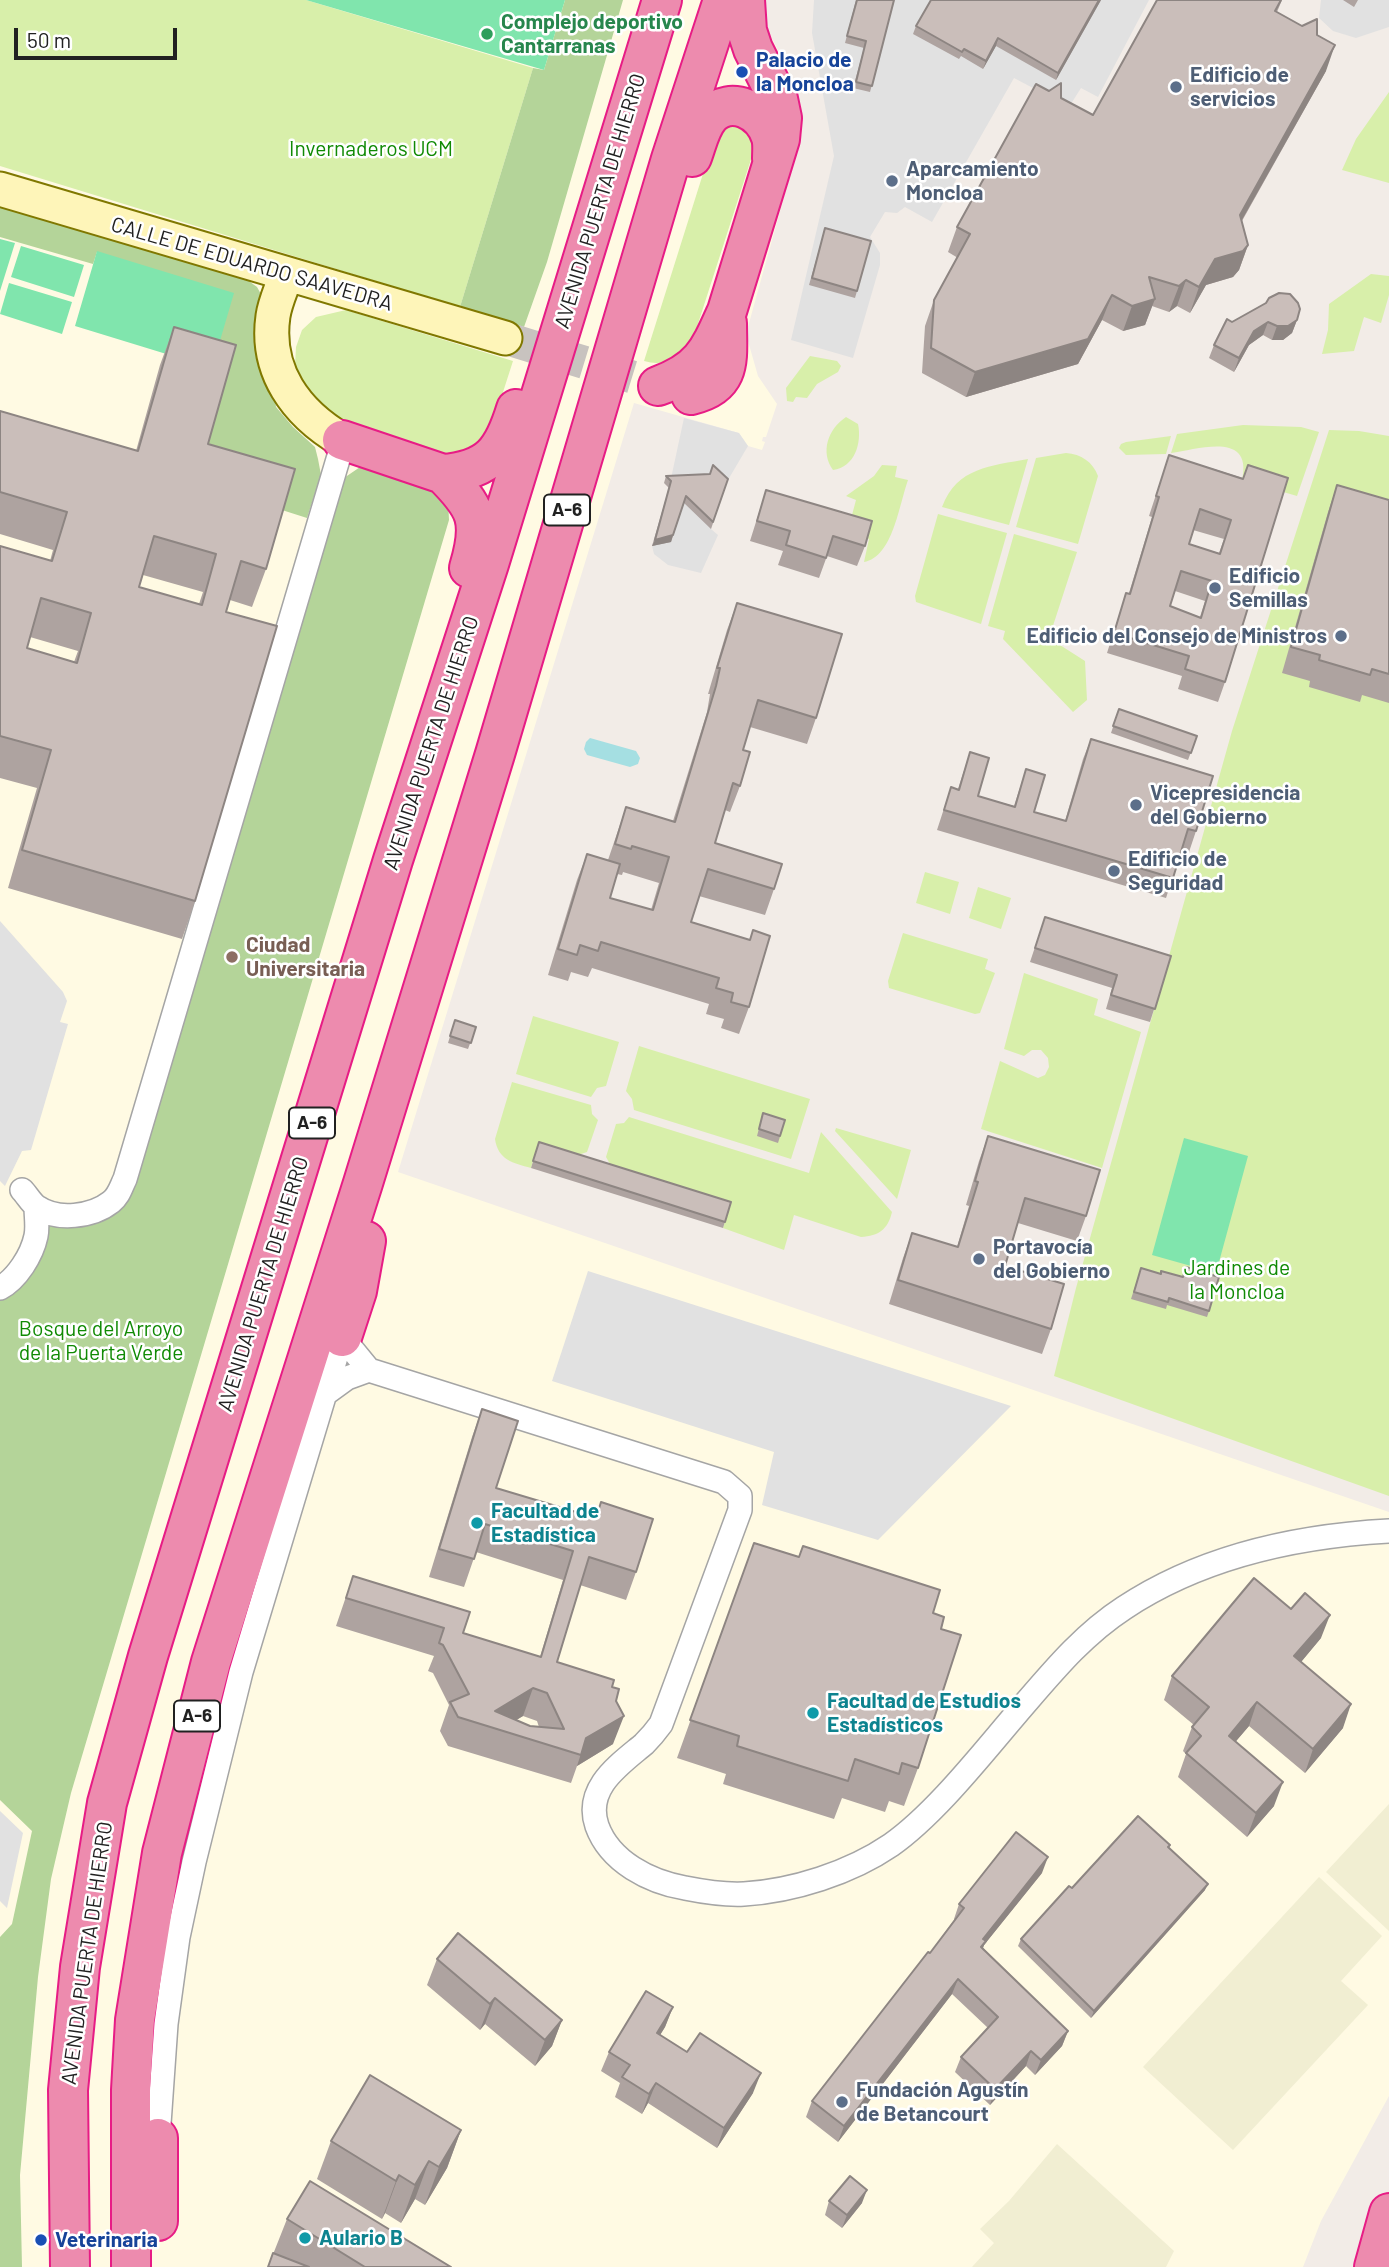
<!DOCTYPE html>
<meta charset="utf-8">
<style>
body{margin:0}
#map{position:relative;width:1389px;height:2267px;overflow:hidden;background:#f2ece7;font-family:Barlow,sans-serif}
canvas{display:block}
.scale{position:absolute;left:14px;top:28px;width:163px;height:32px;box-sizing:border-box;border:4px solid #212121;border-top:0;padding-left:9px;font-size:21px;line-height:24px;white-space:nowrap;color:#212121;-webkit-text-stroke:5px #fff;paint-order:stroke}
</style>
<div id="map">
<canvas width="1389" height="2267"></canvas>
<div class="scale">50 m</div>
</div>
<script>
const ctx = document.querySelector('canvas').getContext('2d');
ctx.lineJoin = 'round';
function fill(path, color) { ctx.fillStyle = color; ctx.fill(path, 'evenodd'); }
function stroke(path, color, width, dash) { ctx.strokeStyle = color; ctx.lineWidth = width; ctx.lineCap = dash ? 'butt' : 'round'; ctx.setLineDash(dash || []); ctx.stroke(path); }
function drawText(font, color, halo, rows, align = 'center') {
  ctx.font = font + ' Barlow,sans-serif'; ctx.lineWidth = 5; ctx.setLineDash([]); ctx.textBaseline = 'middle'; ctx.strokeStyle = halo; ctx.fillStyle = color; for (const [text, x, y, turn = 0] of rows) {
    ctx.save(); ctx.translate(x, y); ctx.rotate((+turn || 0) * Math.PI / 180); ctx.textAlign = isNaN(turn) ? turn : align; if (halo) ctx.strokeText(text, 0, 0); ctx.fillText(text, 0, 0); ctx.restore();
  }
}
const education = new Path2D(`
 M0 0H766L761 17 797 87 802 132 746 334 758 376 777 404 766 437H763L762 441 765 442 762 450 748 446 739 433 634 403 398 1172 1389 1512V2096L1321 2221 1303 2267H0Z`);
const farmland = new Path2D(`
 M1389 1804V1931L1326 1872Z
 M1319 1877 1382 1936 1341 1981 1368 2005 1233 2150 1143 2067Z
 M1057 2144 1174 2251 1166 2267H972L994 2243 980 2229 1009 2201Z`);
const grass = new Path2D(`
 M0 0H306L533 68 460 307 0 166Z
 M1389 92V183L1342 170 1356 139Z
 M737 124 754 137V150L695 333C686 355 668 368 644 361L713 142 727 125Z
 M1371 274 1389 276V295L1381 323 1364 317 1354 351 1322 354 1328 330 1329 304Z
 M346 310 513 361 486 445 451 457 348 427 318 405 303 387 295 365 296 347 302 330 316 317Z
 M810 356 837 361 841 366 838 372 817 384 807 398 796 397 793 402 787 401 786 388Z
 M846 417 858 424C862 443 855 467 833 470 820 452 828 429 846 417Z
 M1243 425 1301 427 1319 432 1297 496 1242 480C1253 431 1199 449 1171 453L1177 434Z
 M1329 430 1359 431 1389 436V1496L1054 1376 1076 1288 1232 731Z
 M1171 436 1166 454 1126 455 1119 448 1121 444 1126 442Z
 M1066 453C1081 454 1093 462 1098 476L1078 544 1016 527 1036 458Z
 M1028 459 1009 525 942 507C957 467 991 466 1028 459Z
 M882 465 897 466 895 477 908 480C899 505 893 557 864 562L869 539 848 530 856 500 846 496 874 476Z
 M938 514 1007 533 981 624 916 602 915 596Z
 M1014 534 1077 552 1049 638 1085 661 1087 700 1073 712 1003 639 1005 631 988 626Z
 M925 872 959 882 950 914 916 903Z
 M978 887 1011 898 1001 929 969 918Z
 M903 933 988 959 985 969 995 973 980 1013 975 1014 889 988 888 981Z
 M1024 973 1098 999 1094 1015 1141 1032 1102 1168 981 1129 1000 1061 1038 1078 1045 1075 1049 1067 1048 1058 1041 1050H1032L1024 1056 1004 1049Z
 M533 1016 619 1042 606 1086 597 1088 591 1097 516 1074Z
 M639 1046 810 1099 791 1159 634 1110 632 1099 626 1091Z
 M512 1082 591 1105 592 1114 598 1120 587 1152 581 1154 576 1161 537 1148 531 1168C513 1163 498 1160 495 1139Z
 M629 1117 809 1173 821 1132 892 1212C888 1229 879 1236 861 1237L794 1215 784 1250 723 1228 728 1210 610 1172V1164L606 1157 616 1124 624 1123Z
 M836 1128 911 1150 897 1199 835 1131Z`);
const forest = new Path2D(`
 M565 0H623L547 262 524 327 460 307 533 68 544 70Z
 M0 207 246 279 257 287 262 296 276 407 293 427 315 447 318 459 321 475 307 518 194 482 222 383 97 252 93 264 0 237Z
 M363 465C392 472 422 485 448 501L449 520 71 1793 51 1879 38 1977 20 2175 22 2267H0V1937L12 1924 32 1831 0 1800V1295L45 1218C75 1224 86 1230 113 1212L344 478Z`);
const pitch = new Path2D(`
 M306 0H565L544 70Z
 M0 239 15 243 0 291Z
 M21 246 84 265 74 297 11 277Z
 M97 251 234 293 212 368 75 326Z
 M9 283 72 302 62 334 0 314Z
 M1184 1138 1248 1156 1216 1273 1152 1255Z`);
const parking = new Path2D(`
 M814 0H1149L1098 97 1081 88 1069 107 1014 78 932 222 905 207 897 213 885 212 870 237 880 253V265L853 358 791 340 834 156 812 33Z
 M1321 0H1389V27L1356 38 1333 31 1319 18Z
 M684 418 739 433 748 446 725 485 711 529 718 535 701 573 668 565 654 554 652 546 670 483Z
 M0 921 63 992 67 1001 60 1022 68 1024 31 1150 22 1151 5 1186 0 1181Z
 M588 1271 1011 1406 878 1540 762 1505 774 1452 552 1381Z
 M0 1811 23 1833 7 1908 0 1901Z`);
const water = new Path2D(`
 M590 738 636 751 640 758 638 764 630 767 587 755 584 749 586 742Z`);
const secondaryTunnel = new Path2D(`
 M505 338 645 381`);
const street = new Path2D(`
 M22 1190C27 1195 31 1203 37 1207 57 1221 92 1217 111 1202 119 1196 121 1187 125 1179L339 456 342 440
 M0 1288C17 1279 32 1255 36 1236 38 1227 36 1216 36 1207
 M342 1337 369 1370 724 1482 740 1496V1510L661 1724C656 1731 650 1738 644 1744 619 1765 584 1788 597 1826 610 1862 650 1882 685 1888 705 1892 724 1895 744 1894 793 1891 850 1873 891 1845 935 1814 981 1755 1017 1713 1050 1675 1081 1636 1124 1608 1201 1557 1297 1536 1389 1531
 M325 1394 347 1378 369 1370
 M158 2138 166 2024 178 1937 194 1862 241 1672 342 1337`);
const secondary = new Path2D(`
 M0 189 505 338
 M286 275C282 288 275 302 273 316 265 371 296 413 342 440`);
const highway = new Path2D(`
 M692 157C697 144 700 127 710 116 731 94 763 111 771 137 773 144 772 152 772 159
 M658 386C702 370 709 351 727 311L780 139 782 118 778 99 753 49 747 31 745 0
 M691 395C733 385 727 359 727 323
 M342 440 443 474C490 470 503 451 516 409
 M443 474C477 508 483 521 469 568
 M342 1337 357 1291 366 1241
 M158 2221V2138
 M70 2267 68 2090 80 1967 107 1803 148 1656 393 860 489 564 662 0
 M131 2267V2090L135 2020 162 1853 211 1662 363 1183 495 754 671 159 723 0
 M1374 2267 1389 2213`);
const wall = new Path2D(`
 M856 0H894L870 92 853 88 864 48 845 43Z
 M931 0H1101L1056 80 996 46 983 69 961 56 959 59 913 34 916 26Z
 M1282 0 1277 12 1317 35 1326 71 1242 221 1248 245 1239 270 1233 277 1206 285 1190 313 1177 306 1169 312 1152 306 1145 325 1123 331 1102 320 1078 364 966 397 922 373 925 326 934 300 958 258 948 252 957 227 1061 98 1093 115Z
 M1343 0H1358L1354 7Z
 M825 228 857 291 855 298 809 285Z
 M1297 320 1292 333 1283 340H1272L1263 335 1249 345 1234 372 1209 358 1214 345 1232 322Z
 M174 327 208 444 266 569 252 607 230 600 226 612 195 901 182 939 8 888 37 788 0 778V546L50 561 53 550 0 534V411L136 451 160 365ZM143 575 203 592 199 604 139 587ZM30 637 78 651 74 662 27 648Z
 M1169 455 1243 478 1248 465 1225 682 1218 702 1178 689 1182 676 1107 653 1126 593H1129L1152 517 1149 516ZM1193 530 1224 539 1219 553 1189 544ZM1175 591 1205 601 1200 617 1170 606Z
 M666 476 728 479 711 529 684 503 671 542 652 546 669 488 664 483Z
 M1337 485 1389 500V703L1362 695 1360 702 1309 687 1310 681 1282 673 1328 512Z
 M766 490 865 546 857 566 827 556 819 578 778 565 783 551 750 541Z
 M737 603 816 718 807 744 750 727 743 750 740 786 730 812 725 810 715 843 774 889 765 915 699 896 691 922 749 1007 739 1034 721 1028 724 1019 706 1014 709 1004 592 968 588 977 571 972 568 981 548 975 577 880 587 854 608 860 626 807 673 821 707 712 710 694H708L727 630ZM623 872 659 883 651 910 610 898 617 874 622 875Z
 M1119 709 1197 736 1188 760 1111 733Z
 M1091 739 1196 831 1189 852 1182 849 1166 898 937 830 951 787 958 789 970 752 978 796 1014 806 1026 769 1034 812 1065 821 1083 759Z
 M1045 917 1171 956 1150 1022 1106 1009 1112 988 1030 962Z
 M455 1020 476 1027 468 1049 448 1043Z
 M763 1113 785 1120 778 1143 757 1136Z
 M988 1136 1086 1216 1077 1241 1018 1223 1005 1266 1051 1329 1042 1354 889 1304 903 1258 912 1233 957 1247 969 1206 966 1205 979 1161Z
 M539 1142 731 1202 723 1228 531 1168Z
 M1141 1268 1209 1311 1207 1317 1167 1305 1166 1309 1131 1299Z
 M482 1409 496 1488 595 1518 601 1502 636 1572 626 1600 580 1585 557 1662 612 1687 616 1701 613 1744 577 1766 571 1783 448 1746 440 1731 449 1705 433 1673 428 1671 434 1656 336 1626 353 1576 463 1633 540 1657 563 1580 476 1552 464 1587 429 1577 472 1437ZM523 1716 537 1721 539 1727 530 1726 516 1720Z
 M754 1543 933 1613 941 1629 918 1768 904 1806 889 1801 885 1812 842 1798 834 1819 723 1784 726 1774 677 1758Z
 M1321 1638 1301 1662 1343 1728 1305 1773 1249 1726 1235 1742 1274 1806 1247 1837 1178 1777 1186 1754 1183 1751 1192 1727 1194 1725 1164 1700 1172 1676Z
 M1170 1845 1169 1848 1205 1890 1091 2018 1018 1946 1021 1939 1072 1888Z
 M1042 1873 984 1945 983 1948 1068 2031 1062 2046 1035 2075 1026 2066 990 2105 955 2072 961 2057 988 2028 952 1994 838 2142 806 2117 812 2101 930 1953 954 1920V1919L959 1904Z
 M437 1959 562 2020 552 2046 535 2066 485 2024 480 2030 427 1985Z
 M673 2007 665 2027 660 2035 753 2093 717 2148 648 2103 642 2114 615 2097 620 2083 601 2071 609 2052Z
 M461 2130 447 2168 425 2205 415 2199 401 2223 385 2213 382 2219 317 2179 331 2141Z
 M829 2201 862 2203 842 2228 825 2215Z
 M287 2219 451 2267H268Z`);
const shadedWall = new Path2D(`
 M1099 0H1101L1056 80 1058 73Z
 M998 38 996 46 983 69 986 61Z
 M1335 45 1326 71 1230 241 1240 215Z
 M1248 245 1239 270 1233 277 1206 285 1190 313 1199 287 1215 259Z
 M1186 280 1177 306 1169 312 1179 286Z
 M1112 295 1102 320 1078 364 966 397 975 372Z
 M1155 299 1145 325 1123 331 1132 306Z
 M1297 320 1292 333 1283 340H1272L1277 326Z
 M1268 322 1263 335 1249 345 1234 372 1239 358 1254 331Z
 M673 535 671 542 652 546 655 540Z
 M1330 1615 1321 1638 1286 1680 1294 1656Z
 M533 1688 523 1716 500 1730 495 1711Z
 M1257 1702 1249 1726 1220 1760 1229 1736Z
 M1351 1704 1343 1728 1305 1773 1313 1749Z
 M624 1716 613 1744 577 1766 586 1738Z
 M1283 1782 1274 1806 1247 1837 1256 1813Z
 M1048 1857 1042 1873 984 1945 980 1956 983 1939Z
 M1208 1884 1205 1890 1091 2018 1094 2011Z
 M958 1979 952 1994 838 2142 844 2126Z
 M495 1998 485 2024 480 2030 490 2004Z
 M673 2007 665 2027 649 2053 657 2033Z
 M562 2020 552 2046 535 2066 545 2040Z
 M1068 2031 1062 2046 1035 2075 1041 2060Z
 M1031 2051 1026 2066 990 2105 995 2089Z
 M761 2073 753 2093 717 2148 724 2128Z
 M656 2083 648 2103 642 2114 649 2094Z
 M461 2130 447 2168 425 2205 439 2167Z
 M429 2161 415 2199 401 2223 415 2185Z
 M399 2175 385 2213 382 2219 396 2181Z
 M867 2190 862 2203 842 2228 847 2215Z`);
const building = new Path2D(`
 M857 0H894L872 86 856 82 866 41 847 36Z
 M931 0H1099L1058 73 998 38 986 61 964 49 962 52 916 26Z
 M1157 0H1281L1275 11 1302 26 1317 19V35L1335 45 1240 215 1248 245 1243 251 1215 259 1199 287 1186 280 1179 286 1149 277 1155 299 1132 306 1112 295 1088 339 975 372 931 348 934 300 970 234 957 227 1036 84 1049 91 1061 83V98L1093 115Z
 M825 228 871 241 857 291 812 278Z
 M1279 293 1290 294 1298 303 1300 309 1297 320 1288 326H1277L1268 322 1254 331 1239 358 1214 345 1227 319 1232 322 1266 303 1269 298Z
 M174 327 236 345 208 444 295 469 266 569 241 561 226 612 277 626 195 901 22 850 51 750 0 736V546L52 561 67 512 0 492V411L138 451ZM154 536 216 554 202 605 139 587ZM41 598 91 613 77 663 27 648Z
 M1169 455 1243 479 1248 465 1288 478 1225 682 1185 669 1189 656 1114 633 1126 593 1130 594 1159 497 1156 496ZM1200 509 1231 520 1220 554 1189 544ZM1181 571 1212 581 1201 618 1170 606Z
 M713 465 728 479 713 522 686 496 673 535 655 540 671 481 666 476 710 474Z
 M1337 485 1389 500V674L1372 669 1370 675 1319 660 1320 655 1291 647Z
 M766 490 872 521 865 546 833 536 826 558 786 545 790 531 757 521Z
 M737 603 842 634 816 718 758 700 743 750 750 752 740 786 733 783 715 843 782 864 774 889 708 869 691 922 750 940 753 930 770 936 749 1007 731 1002 733 993 716 988 719 978 601 942 598 951 580 945 577 955 558 949 587 854 620 864 610 898 653 910 669 857 632 846 631 849 615 844 626 807 675 822 716 686 720 668H717Z
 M1119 709 1197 736 1191 753 1113 726Z
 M1091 739 1213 776 1196 831 1188 829 1173 878 944 810 951 787 959 790 970 752 989 758 978 796 1015 807 1026 769 1045 775 1034 812 1066 821Z
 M1045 917 1171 956 1155 1009 1111 995 1117 975 1035 948Z
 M455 1020 476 1027 471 1043 450 1036Z
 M763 1113 785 1120 780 1136 759 1129Z
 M988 1136 1100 1170 1086 1216 1025 1198 1005 1266 1064 1284 1051 1329 898 1280 912 1233 958 1247 978 1182 975 1181Z
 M539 1142 731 1202 725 1222 533 1161Z
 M1186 1267 1219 1277 1209 1311 1169 1298 1168 1302 1134 1292 1141 1268 1161 1274V1271L1183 1277Z
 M482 1409 518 1421 496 1488 596 1518 601 1502 653 1519 636 1572 589 1557 571 1616 557 1662 614 1680 612 1687 619 1689 616 1701 624 1716 586 1738 581 1755 458 1717 450 1702 469 1694 443 1645 439 1643 444 1628 346 1598 353 1576 470 1612 463 1633 541 1657 573 1551 485 1524 474 1559 439 1549ZM533 1688 547 1693 564 1729 530 1726 495 1711Z
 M754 1543 799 1557 803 1546 940 1590 933 1613 944 1617 941 1629 961 1635 918 1768 902 1763 899 1774 855 1759 848 1781 737 1746 739 1736 690 1720Z
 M1254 1578 1291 1609 1305 1593 1330 1615 1294 1656 1351 1704 1313 1749 1257 1702 1229 1736 1283 1782 1256 1813 1186 1753 1201 1736 1192 1727 1209 1707 1172 1676Z
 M1138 1816 1170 1845 1168 1847 1208 1884 1094 2011 1021 1939 1069 1886 1072 1888Z
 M1016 1832 1048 1857 983 1939 986 1941 981 1947 1068 2031 1041 2060 1031 2051 995 2089 961 2057 998 2017 958 1979 844 2126 812 2101 928 1952 930 1953 964 1908 959 1904Z
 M458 1933 562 2020 545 2040 495 1998 490 2004 437 1959Z
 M646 1991 673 2007 657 2033 687 2052 700 2033 761 2073 724 2128 656 2083 649 2094 622 2077 630 2065 609 2052Z
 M370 2075 461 2130 439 2167 429 2161 415 2185 399 2175 396 2181 331 2141Z
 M850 2176 867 2190 847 2215 829 2201Z
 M310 2181 451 2267H365L287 2219Z
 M273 2253 309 2267H268Z`);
const markers = [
 [487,34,7,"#2e9e5b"],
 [742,72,7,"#1a4fb4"],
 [1176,87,7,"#5c6f8a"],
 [892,181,7,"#5c6f8a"],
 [1215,588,7,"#5c6f8a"],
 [1341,636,7,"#5c6f8a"],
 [1136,805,7,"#5c6f8a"],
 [1114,871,7,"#5c6f8a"],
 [232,957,7,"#8d6e63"],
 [979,1259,7,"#5c6f8a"],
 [477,1523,7,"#0f9aa8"],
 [813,1713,7,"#0f9aa8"],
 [842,2102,7,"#5c6f8a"],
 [305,2238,7,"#0f9aa8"],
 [41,2240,7,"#1a4fb4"]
];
const shields = [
 [567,510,46],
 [312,1123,46],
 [197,1716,46]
];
const shieldNames = [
 ["A-6",567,510],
 ["A-6",312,1123],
 ["A-6",197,1716]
];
const leisureNames = [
 ["Complejo deportivo",501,22],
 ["Cantarranas",501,46]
];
const transitNames = [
 ["Palacio de",756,60],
 ["la Moncloa",756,84],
 ["Veterinaria",55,2240]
];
const serviceNames = [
 ["Edificio de",1190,75],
 ["servicios",1190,99],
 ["Aparcamiento",906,169],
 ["Moncloa",906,193],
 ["Edificio",1229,576],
 ["Semillas",1229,600],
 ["Edificio del Consejo de Ministros",1327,636,"right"],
 ["Vicepresidencia",1150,793],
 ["del Gobierno",1150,817],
 ["Edificio de",1128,859],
 ["Seguridad",1128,883],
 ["Portavocía",993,1247],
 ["del Gobierno",993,1271],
 ["Fundación Agustín",856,2090],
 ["de Betancourt",856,2114]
];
const parkNames = [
 ["Invernaderos UCM",371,149],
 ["Jardines de",1237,1268],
 ["la Moncloa",1237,1292],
 ["Bosque del Arroyo",101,1329],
 ["de la Puerta Verde",101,1353]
];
const streetNames = [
 ["AVENIDA PUERTA DE HIERRO",600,201,-73],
 ["CALLE DE EDUARDO SAAVEDRA",252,264,16],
 ["AVENIDA PUERTA DE HIERRO",431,743,-72],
 ["AVENIDA PUERTA DE HIERRO",263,1284,-73],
 ["AVENIDA PUERTA DE HIERRO",87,1953,-82]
];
const educationNames = [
 ["Ciudad",246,945],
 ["Universitaria",246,969]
];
const cultureNames = [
 ["Facultad de",491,1511],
 ["Estadística",491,1535],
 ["Facultad de Estudios",827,1701],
 ["Estadísticos",827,1725],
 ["Aulario B",319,2238]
];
fill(education, '#fffae3');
fill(farmland, '#f1eed2');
fill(grass, '#d8efaa');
fill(forest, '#b4d499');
fill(pitch, '#80e5ad');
fill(parking, '#e1e1e1');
fill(water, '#a5dfe2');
stroke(secondaryTunnel, '#c8c3bf', 33, [33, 17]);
stroke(street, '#a5a5a5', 26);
stroke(secondary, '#807800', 37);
stroke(highway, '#e71c85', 42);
stroke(street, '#fff', 23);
stroke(secondary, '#fef5b9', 33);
stroke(highway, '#ed8bae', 38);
fill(wall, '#aea3a0');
fill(shadedWall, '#8d8582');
fill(building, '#cabeba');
stroke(building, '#8d8582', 2);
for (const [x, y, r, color] of markers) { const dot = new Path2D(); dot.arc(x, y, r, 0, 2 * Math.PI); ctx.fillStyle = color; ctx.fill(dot); stroke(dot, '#fff', 2.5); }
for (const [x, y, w] of shields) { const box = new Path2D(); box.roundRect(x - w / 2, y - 15.5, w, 31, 5); ctx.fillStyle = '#fff'; ctx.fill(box); stroke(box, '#212121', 2); }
drawText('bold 19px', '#212121', null, shieldNames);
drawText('bold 21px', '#27864d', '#fff', leisureNames, 'left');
drawText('bold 21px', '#164399', '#fff', transitNames, 'left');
drawText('bold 21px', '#4e5e75', '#fff', serviceNames, 'left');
drawText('21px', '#108a04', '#fff', parkNames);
drawText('21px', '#212121', '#fff', streetNames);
drawText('bold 21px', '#785e54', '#fff', educationNames, 'left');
drawText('bold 21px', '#0d838f', '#fff', cultureNames, 'left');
</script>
